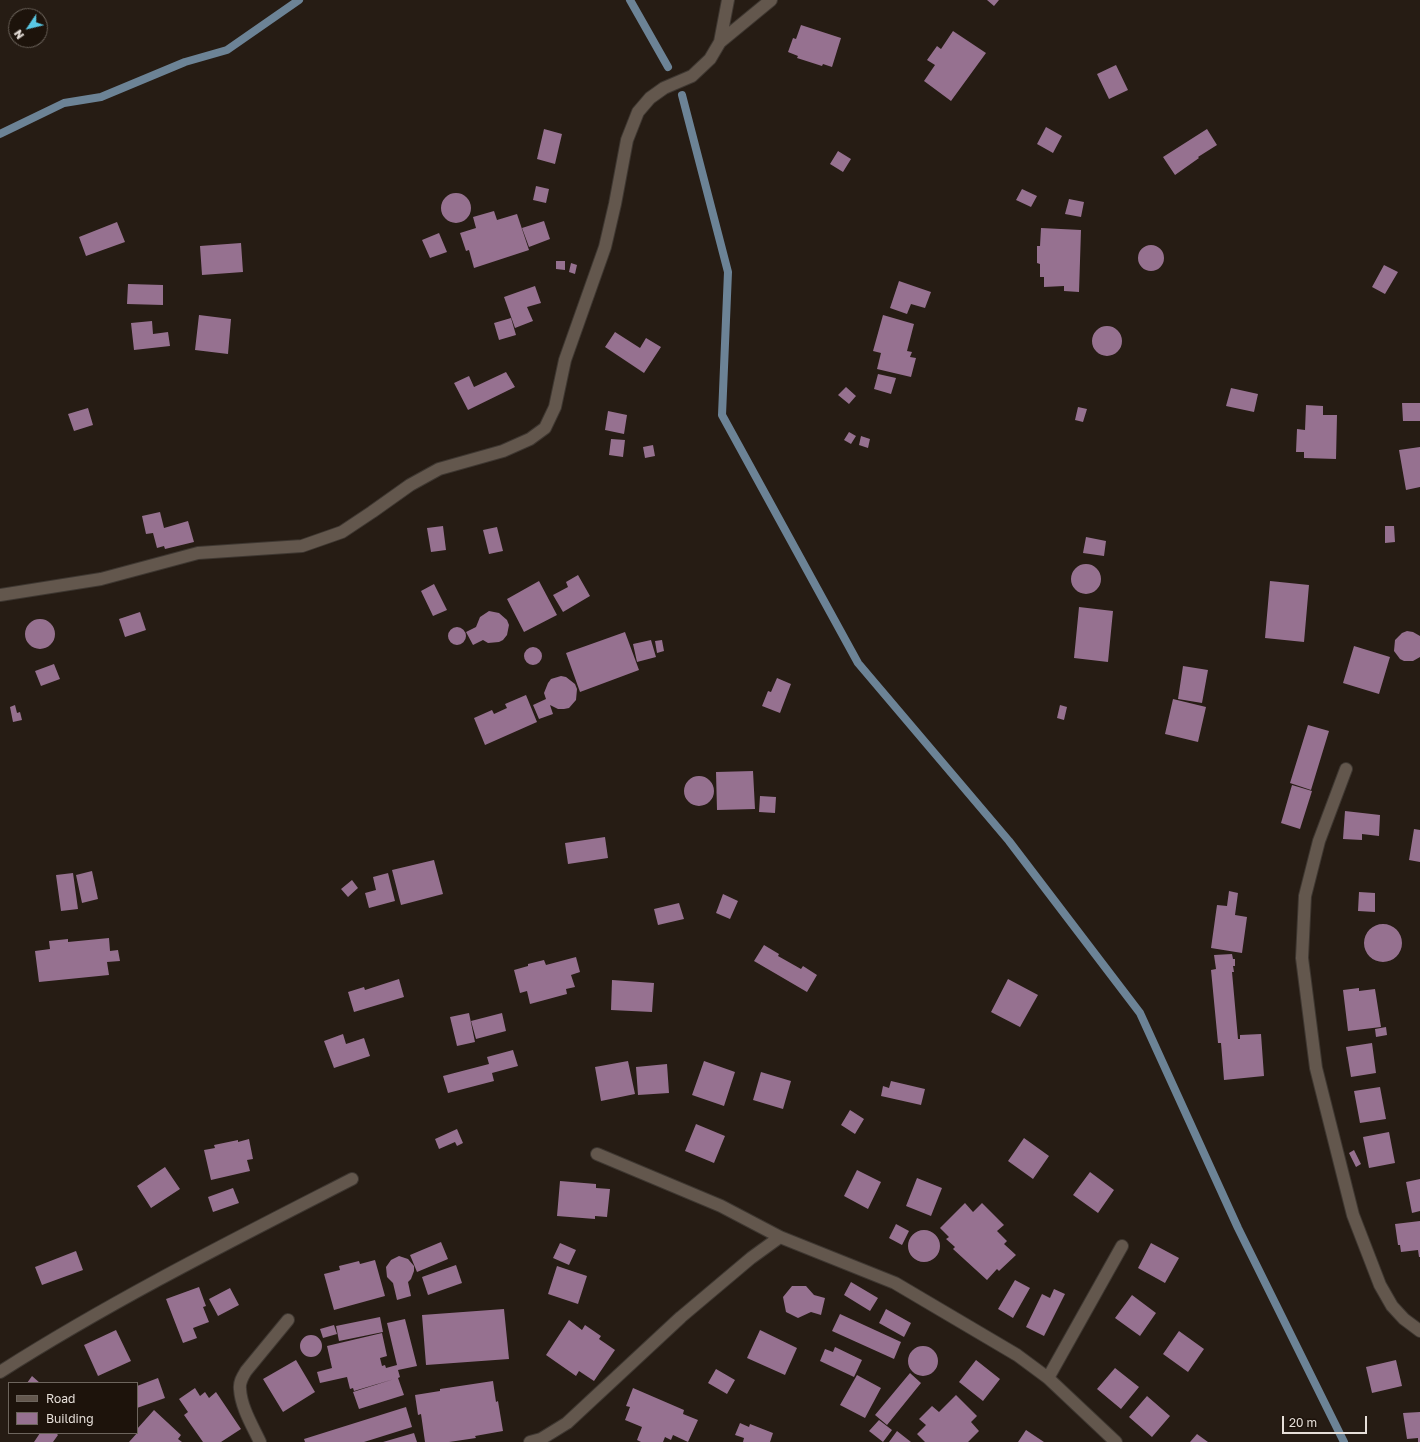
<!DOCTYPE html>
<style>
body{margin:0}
#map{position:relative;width:1420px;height:1442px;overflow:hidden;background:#261c14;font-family:"Golos Text",sans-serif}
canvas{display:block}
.legend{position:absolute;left:8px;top:1382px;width:130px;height:52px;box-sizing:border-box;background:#1d130b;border:1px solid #6d655d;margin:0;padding:5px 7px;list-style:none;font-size:12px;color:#e6dfd9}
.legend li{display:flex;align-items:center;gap:8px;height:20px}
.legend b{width:20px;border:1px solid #6d655d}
.north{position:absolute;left:8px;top:8px;width:40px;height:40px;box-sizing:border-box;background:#1d130b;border:1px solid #6d655d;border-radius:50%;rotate:235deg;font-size:11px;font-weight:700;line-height:16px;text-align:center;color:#e6dfd9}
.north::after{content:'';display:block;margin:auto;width:14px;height:18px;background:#59c8e5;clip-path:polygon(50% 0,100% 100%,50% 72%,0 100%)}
.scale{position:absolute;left:1282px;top:1416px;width:85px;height:18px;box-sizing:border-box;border:2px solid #e6dfd9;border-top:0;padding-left:5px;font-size:12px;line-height:14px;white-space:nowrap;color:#e6dfd9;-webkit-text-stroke:3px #1d130b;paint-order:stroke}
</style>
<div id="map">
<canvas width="1420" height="1442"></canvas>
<ul class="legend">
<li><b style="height:5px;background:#63574d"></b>Road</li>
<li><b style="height:11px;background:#967190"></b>Building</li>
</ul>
<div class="north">N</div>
<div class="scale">20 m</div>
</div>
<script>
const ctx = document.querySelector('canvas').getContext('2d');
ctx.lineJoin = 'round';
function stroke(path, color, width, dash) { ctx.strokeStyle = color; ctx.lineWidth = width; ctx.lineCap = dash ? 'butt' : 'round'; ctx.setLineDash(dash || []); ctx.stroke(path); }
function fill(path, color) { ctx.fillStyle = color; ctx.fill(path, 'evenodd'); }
const stream = new Path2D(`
 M630 0 668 67
 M682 95 728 272 722 415 858 663 1009 841 1140 1013 1238 1228 1344 1442
 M0 134 64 103 101 97 185 62 227 50 299 0`);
const building = new Path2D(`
 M987 0H999L994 6Z
 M801 25 841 38 832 67 823 64 822 66 797 58 798 56 788 52 793 38 796 39Z
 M953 31 986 53 951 101 924 81 935 65 927 60 937 46 941 49Z
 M1116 65 1128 90 1109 99 1097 74Z
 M1046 127 1062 136 1053 153 1037 144Z
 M544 129 562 134 555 164 537 159Z
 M1207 129 1217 145 1198 157 1199 158 1175 175 1163 157Z
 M838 151 851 159 843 172 830 164Z
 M536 186 549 189 546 203 533 200Z
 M1022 189 1037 196 1031 207 1016 200Z
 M441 208a15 15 0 1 1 30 0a15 15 0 1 1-30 0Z
 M1069 199 1084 202 1081 217 1065 214Z
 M494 211 497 220 517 214 529 250 474 268 469 250 466 251 460 233 476 228 473 217Z
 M544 221 550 239 529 247 522 228Z
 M117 222 125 242 86 256 79 237Z
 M1041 228 1081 230 1079 292 1064 291V286L1044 287V277H1040V264L1037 263V246H1040Z
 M439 233 447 252 430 258 422 240Z
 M241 243 243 272 202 275 200 246Z
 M1138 258a13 13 0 1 1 26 0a13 13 0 1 1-26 0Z
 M556 261H565V270L556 269Z
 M571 263 577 265 575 274 569 272Z
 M1384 265 1398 272 1385 294 1372 287Z
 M899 281 931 292 925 308 911 304 907 314 890 308Z
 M128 284 163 285V305L127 304Z
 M535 286 541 303 527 307 533 321 515 328 504 297Z
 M199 315 231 319 228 354 195 350Z
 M883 315 914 324 907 351 912 352 910 357 916 358 911 377 877 369 881 353 873 351Z
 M511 318 516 335 499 340 494 323Z
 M152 321 153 334 168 332 170 346 134 350 131 323Z
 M1092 341a15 15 0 1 1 30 0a15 15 0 1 1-30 0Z
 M615 332 640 348 646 338 661 347 644 373 605 347Z
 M506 372 515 387 468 410 454 383 469 376 474 387Z
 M878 374 896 378 891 394 874 389Z
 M846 387 856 396 849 404 838 395Z
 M1231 388 1258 394 1254 412 1226 406Z
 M1402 403H1420V421H1403Z
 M1306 405 1323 406V415H1337L1336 459 1304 458V452H1296L1297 429 1305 430Z
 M1078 407 1087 409 1083 422 1075 420Z
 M88 408 93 425 74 431 68 414Z
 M608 411 627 415 624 434 605 430Z
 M849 432 856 436 851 444 844 440Z
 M861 436 870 439 868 448 859 445Z
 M611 439 625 440 623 457 609 455Z
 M653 445 655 456 645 458 643 447Z
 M1420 447V487L1406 490 1399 450Z
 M160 512 164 528 188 521 194 542 165 549 164 546 157 548 153 533 146 534 142 516Z
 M443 526 446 550 431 552 427 528Z
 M1385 526H1394L1395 542 1385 543Z
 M497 527 503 551 489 554 483 530Z
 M1086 537 1106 541 1104 556 1083 553Z
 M1071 579a15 15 0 1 1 30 0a15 15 0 1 1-30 0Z
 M578 575 590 596 563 612 553 595 568 587 566 582Z
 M539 581 557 615 524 632 507 599Z
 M1270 581 1309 585 1304 642 1265 638Z
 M434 584 447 610 433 616 421 591Z
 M1079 607 1113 611 1108 662 1074 658Z
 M489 611 499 613 507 620 509 625 507 635 503 640 499 642 488 643 483 640 473 645 466 632 476 627 480 617Z
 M140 612 146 630 125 637 119 619Z
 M25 634a15 15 0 1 1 30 0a15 15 0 1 1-30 0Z
 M448 636a9 9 0 1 1 18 0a9 9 0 1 1-18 0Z
 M1407 631 1413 632 1420 636V657L1413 661H1404L1400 659 1394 651 1395 640 1402 633Z
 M625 632 639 670 580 692 566 653Z
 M651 640 656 657 637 662 633 644Z
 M662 640 664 651 657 653 655 641Z
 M1354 646 1390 657 1379 694 1343 683Z
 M524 656a9 9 0 1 1 18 0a9 9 0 1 1-18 0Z
 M54 664 60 679 41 686 35 671Z
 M1183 666 1208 670 1202 703 1178 699Z
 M561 676 566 677 575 684 577 689 576 700 569 708 564 709H558L550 705 553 714 539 719 533 705 546 699 544 693 548 683 551 679Z
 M777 678 791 684 780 713 762 706 768 691 771 692Z
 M526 695 537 722 485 745 474 718 492 710 494 714 507 708 505 704Z
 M1173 699 1206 707 1198 742 1165 734Z
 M15 705 17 713 20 712 22 720 13 722 10 707Z
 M1060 705 1067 707 1064 720 1057 718Z
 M1308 725 1329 731 1311 790 1290 783Z
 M753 771 755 809 717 810 716 772Z
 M684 791a15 15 0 1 1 30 0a15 15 0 1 1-30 0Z
 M1292 785 1312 791 1300 829 1281 823Z
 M760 796 776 797 775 813 759 812Z
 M1345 811 1380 815 1379 836 1362 834V840L1343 839Z
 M1414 829 1420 830V862L1409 860Z
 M605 837 608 858 568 864 565 843Z
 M434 860 443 894 401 905 392 870Z
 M92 871 98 899 82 903 76 875Z
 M73 873 78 909 61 911 56 875Z
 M388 873 395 901 369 908 365 893 376 890 373 877Z
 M352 880 358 888 348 897 341 889Z
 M1229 891 1238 893 1235 915 1247 917 1242 953 1211 948 1217 905 1227 906Z
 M1359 892 1375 893V912L1358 911Z
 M723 894 738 901 730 919 716 913Z
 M679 903 684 919 658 925 654 909Z
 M1364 943a19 19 0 1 1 38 0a19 19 0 1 1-38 0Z
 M109 938 110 951 118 950 120 961 107 962 109 975 39 982 35 951 50 949 49 941 68 939V942Z
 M764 945 779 954 778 956 801 969 803 966 817 975 807 992 754 961Z
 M1232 954 1233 959H1235V966H1233L1234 972H1232L1238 1039H1240V1035L1261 1034 1264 1076 1224 1080 1221 1043H1218L1211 970 1216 969 1214 955Z
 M576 957 580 972 571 975 575 987 566 989 567 994 530 1004 527 991 520 993 514 970 528 966V964L544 960 546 965Z
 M399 979 404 997 354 1012 348 992 364 987 365 990Z
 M1008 979 1038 995 1020 1027 991 1012Z
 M612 980 654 983 652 1012 611 1010Z
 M1359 988V991L1375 989 1381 1027 1348 1031 1343 990Z
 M469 1013 475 1042 457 1046 450 1017Z
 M502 1013 506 1031 476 1039 471 1021Z
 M1386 1027 1387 1035 1376 1037 1375 1029Z
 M343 1034 346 1044 364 1038 370 1056 334 1068 324 1041Z
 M1372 1043 1376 1073 1351 1077 1346 1047Z
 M513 1050 518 1066 492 1073 494 1081 448 1093 443 1076 489 1064 487 1057Z
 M628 1061 635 1094 601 1101 595 1067Z
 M704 1061 735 1072 724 1106 692 1095Z
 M667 1064 669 1093 638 1095 636 1067Z
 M761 1072 791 1081 783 1109 753 1100Z
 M891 1081 925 1089 921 1105 881 1096 883 1086 889 1088Z
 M1380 1087 1386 1119 1360 1123 1354 1091Z
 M850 1110 864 1119 855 1134 841 1125Z
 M696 1124 725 1136 714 1163 685 1151Z
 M457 1129 463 1143 457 1146 455 1142 439 1149 435 1139Z
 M1389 1132 1395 1163 1369 1168 1363 1137Z
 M1024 1138 1049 1156 1033 1179 1008 1161Z
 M249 1139 253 1159 247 1160 250 1171 211 1180 204 1150 215 1148 214 1145 238 1140V1142Z
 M1354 1150 1361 1164 1356 1167 1349 1153Z
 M165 1167 180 1189 151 1208 137 1186Z
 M857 1170 881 1182 868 1209 844 1196Z
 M1090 1172 1114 1190 1098 1213 1073 1195Z
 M917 1178 942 1188 931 1216 906 1206Z
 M1420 1179V1211L1412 1213 1406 1182Z
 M560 1181 596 1184V1188L610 1189 607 1217 595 1216V1219L557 1216Z
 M233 1188 239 1203 213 1212 208 1197Z
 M965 1203 973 1212 982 1203 1004 1225 997 1231 1007 1241 1004 1244 1016 1255 999 1271 997 1269 987 1280 953 1249 955 1247 946 1239 949 1237 940 1228Z
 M1420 1221V1257H1419L1418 1250 1401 1252 1400 1245H1398L1395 1224Z
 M896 1224 909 1231 902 1245 889 1238Z
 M908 1246a16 16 0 1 1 32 0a16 16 0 1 1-32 0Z
 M441 1242 448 1259 417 1272 410 1255Z
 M560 1243 576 1250 569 1265 553 1258Z
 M1151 1243 1179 1258 1165 1283 1138 1268Z
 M76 1251 83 1270 42 1285 35 1267Z
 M399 1256 408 1259 414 1266V1271L411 1279 408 1282 411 1296 397 1300 393 1283 387 1277 386 1267 391 1260Z
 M375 1260 385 1296 334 1310 324 1274 340 1270 339 1266 359 1261 360 1264Z
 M456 1265 462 1283 428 1295 422 1277Z
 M557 1266 587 1276 578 1304 548 1294Z
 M1015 1280 1030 1288 1013 1318 998 1309Z
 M851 1282 878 1298 870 1311 844 1295Z
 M792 1286H806L814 1295 825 1298 821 1315 811 1312 798 1318 786 1312 783 1297Z
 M199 1287 206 1306 203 1307 209 1322 193 1328 197 1338 183 1343 166 1299Z
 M230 1288 239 1305 218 1316 209 1299Z
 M1054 1289 1065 1294 1044 1336 1026 1327 1042 1294 1050 1298Z
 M1132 1295 1156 1313 1140 1336 1115 1318Z
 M504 1309 509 1359 426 1365 422 1315Z
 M886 1309 911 1323 904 1337 879 1323Z
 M840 1314 901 1342 894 1359 832 1331Z
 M380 1317 383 1332 339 1341 336 1326Z
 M405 1319 417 1366 398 1370 400 1377 398 1378 404 1395 359 1409 353 1392 394 1379 354 1391 353 1388 350 1389 347 1377 320 1383 317 1372 332 1368 327 1346 382 1333 387 1356 380 1358 382 1366 385 1365 386 1368 397 1365 387 1323Z
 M569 1320 582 1330 585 1325 601 1336 599 1339 615 1350 594 1381 579 1371 576 1376 546 1355Z
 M334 1325 337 1334 323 1338 320 1329Z
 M116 1330 131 1361 98 1376 84 1345Z
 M760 1330 797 1348 785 1375 747 1358Z
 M1179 1331 1204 1349 1188 1372 1163 1354Z
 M300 1346a11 11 0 1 1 22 0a11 11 0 1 1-22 0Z
 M908 1361a15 15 0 1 1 30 0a15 15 0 1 1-30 0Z
 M835 1347 862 1360 854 1377 820 1361 825 1349 833 1352Z
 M296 1360 315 1392 283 1412 263 1379Z
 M976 1360 1000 1379 983 1401 959 1382Z
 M1396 1360 1402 1386 1372 1393 1366 1367Z
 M1115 1368 1139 1387 1121 1409 1097 1389Z
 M716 1369 735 1380 727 1394 708 1383Z
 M910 1373 921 1383 887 1425 875 1415Z
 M857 1375 881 1388 865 1418 840 1405Z
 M32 1376 40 1383H27Z
 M158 1378 165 1398 137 1408V1386Z
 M493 1381 496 1402 498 1401 503 1431 475 1436 476 1438 449 1442H425L421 1414 418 1415 415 1395 440 1391V1389Z
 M195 1388 200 1396 205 1392 209 1398 216 1392 241 1429 221 1442H203L184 1415 188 1412 179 1399Z
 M633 1388 684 1410 683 1414 698 1420 688 1442 673 1435 671 1440 665 1437 663 1442H641L637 1440 642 1427 625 1420 630 1407 626 1406Z
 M956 1395 977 1416 971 1422 979 1431 968 1442H925L917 1434 926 1425 919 1419 932 1406 939 1412Z
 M1147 1396 1170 1416 1152 1437 1129 1417Z
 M406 1407 412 1427 364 1442H305L304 1439Z
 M154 1410 181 1435 178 1439 182 1442H129L138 1432 137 1429Z
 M1420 1412V1442H1418V1438L1407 1439 1403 1413Z
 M879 1420 892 1430 883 1442 869 1431Z
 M740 1423 749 1427 750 1424 773 1433 770 1442H743L744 1438 735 1435Z
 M1026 1430 1044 1442H1018Z
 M897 1431 911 1442H889Z
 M40 1433H56L58 1435 53 1442H34Z
 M414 1433 417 1442H383Z
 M1197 1434 1208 1442H1190Z`);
const minor = new Path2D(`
 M720 42 771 0
 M0 595 101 579 198 553 302 546 342 532 372 512 410 485 439 469 503 451 530 439 545 428 555 407 565 360 605 247 615 204 627 140 638 112 650 98 664 88 692 76 710 59 720 42 728 0
 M1346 769 1319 841 1305 896 1302 958 1316 1068 1353 1215 1380 1285 1392 1306 1404 1319 1420 1331
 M597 1154 721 1206 780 1237 895 1283 1017 1355 1048 1378 1116 1442
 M0 1372C113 1300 233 1240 352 1179
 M1048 1378 1122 1246
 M260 1442C252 1425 241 1407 240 1389 239 1382 243 1376 246 1371L288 1320
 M530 1442 541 1439 567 1423 681 1317 751 1258 780 1237`);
stroke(stream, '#6c8396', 8);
fill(building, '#967190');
stroke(minor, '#3e3731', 14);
stroke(minor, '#63574d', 12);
</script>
